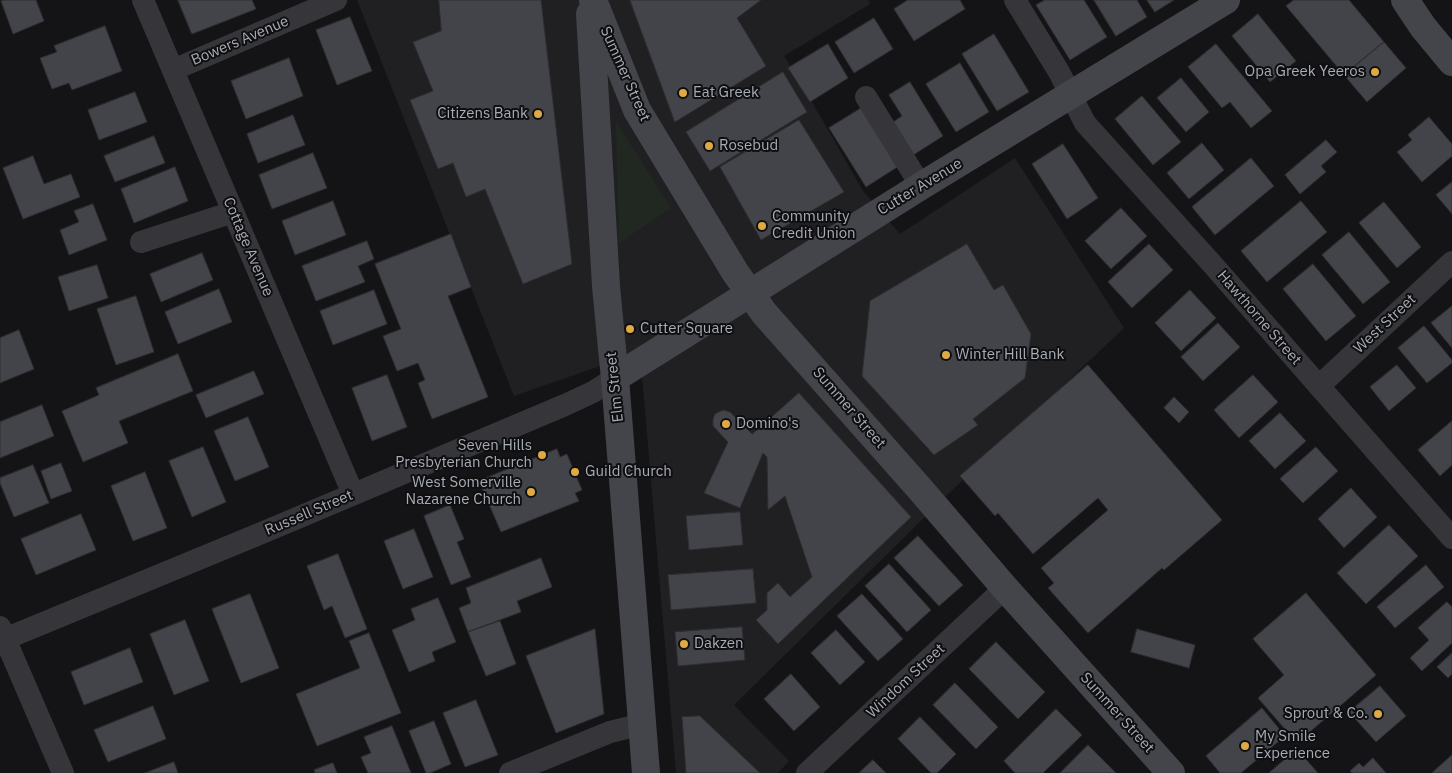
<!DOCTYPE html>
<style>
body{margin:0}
canvas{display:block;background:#141416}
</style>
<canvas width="1452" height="773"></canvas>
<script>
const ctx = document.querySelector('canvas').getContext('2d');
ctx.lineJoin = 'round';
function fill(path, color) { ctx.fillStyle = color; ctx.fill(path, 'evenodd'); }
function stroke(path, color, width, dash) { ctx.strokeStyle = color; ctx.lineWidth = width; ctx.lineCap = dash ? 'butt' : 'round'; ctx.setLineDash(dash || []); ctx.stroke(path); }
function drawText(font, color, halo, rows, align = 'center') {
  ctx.font = font + ' "IBM Plex Sans",sans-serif'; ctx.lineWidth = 4; ctx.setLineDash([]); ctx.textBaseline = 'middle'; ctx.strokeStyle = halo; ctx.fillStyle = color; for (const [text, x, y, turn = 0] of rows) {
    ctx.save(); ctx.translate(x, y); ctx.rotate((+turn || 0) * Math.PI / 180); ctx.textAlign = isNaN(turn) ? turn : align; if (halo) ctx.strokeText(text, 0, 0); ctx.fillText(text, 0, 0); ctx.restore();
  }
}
const built = new Path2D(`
 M357 0H868L870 4 784 56 819 114 863 191 900 234 1015 158 1124 328 946 496 734 705 789 761 778 773H676L640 352 514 396Z`);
const green = new Path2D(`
 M616 122 671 208 619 243Z`);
const building = new Path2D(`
 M4 0H36L44 21 13 34 1 1Z
 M178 0H252L256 9 192 34Z
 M439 0H541L572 264 523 284 485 189 466 197 453 163 438 169 410 100 433 91 413 42 441 31Z
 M630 0H761L737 18 766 66 675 122Z
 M908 0H960L965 9 914 41 894 9Z
 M1045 0H1084L1107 37 1070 60 1036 5Z
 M1094 0H1137L1147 17 1116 36Z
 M1147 0H1174L1155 12Z
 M1294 0H1349L1384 42 1344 75 1286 6Z
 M1258 14 1296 61 1270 82 1232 36Z
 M350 17 372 71 337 85 316 30Z
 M874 18 893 49 854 73 835 42Z
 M105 26 122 71 72 90 69 83 52 89 40 58 57 52 54 46Z
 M994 34 1029 92 997 111 962 54Z
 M1384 42 1406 68 1367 102 1344 75Z
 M828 44 848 78 810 102 788 68Z
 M1216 44 1272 111 1251 128 1230 102 1222 108 1188 67Z
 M289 58 303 96 246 119 231 81Z
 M960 63 989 112 956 132 926 84Z
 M783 72 807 112 710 171 686 132Z
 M1181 78 1209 112 1186 132 1157 98Z
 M910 82 943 136 910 157 890 124 902 116 889 95Z
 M135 92 147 122 99 140 88 110Z
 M1142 96 1181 142 1153 165 1115 119Z
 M863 107 899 166 866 187 829 128Z
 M293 115 305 145 258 163 247 134Z
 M1429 117 1452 144V156L1422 182 1397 152 1412 140 1408 135Z
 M799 120 844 192 761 240 720 167Z
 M154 136 165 163 115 182 104 156Z
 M1326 140 1337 152 1321 166 1326 172 1300 194 1285 175Z
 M1202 143 1224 170 1189 199 1167 173Z
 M1063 144 1098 198 1067 219 1032 164Z
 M313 153 327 188 272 209 259 175Z
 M33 156 44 184 71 174 80 197 23 219 3 168Z
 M1251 158 1274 186 1215 235 1192 207Z
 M175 167 188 201 134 223 121 189Z
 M1452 182V214L1436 195Z
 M333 201 346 235 295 255 282 221Z
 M1301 201 1327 232 1267 282 1241 251Z
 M1384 202 1421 247 1397 268 1359 223Z
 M93 204 107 240 69 255 60 230 79 222 74 211Z
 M1121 208 1147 236 1111 269 1085 241Z
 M1349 232 1390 282 1363 304 1322 255Z
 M451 234 471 287 448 296 488 397 432 419 418 383 425 380 418 363 397 371 383 336 401 329 375 264Z
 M367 241 374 259 358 266 365 282 316 301 302 266Z
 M967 244 994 290 1003 285 1031 334 1025 378 973 419 978 425 934 455 862 376 870 301Z
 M1149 244 1173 270 1132 308 1108 282Z
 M202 253 213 280 161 302 150 274Z
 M1313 264 1356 316 1326 341 1283 289Z
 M97 265 108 298 69 311 58 277Z
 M219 289 232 322 178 344 165 312Z
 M374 290 387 324 333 345 320 311Z
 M1190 290 1216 318 1181 351 1155 323Z
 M136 296 154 352 116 365 97 309Z
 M1452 306V348L1431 323Z
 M1218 323 1240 347 1203 381 1181 357Z
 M1424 326 1452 360V363L1427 383 1398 348Z
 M19 330 34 369 0 383V338Z
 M178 354 193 391 119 421 128 443 83 462 62 411 99 395 96 388Z
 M1088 365 1222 520 1164 570 1162 568 1088 633 1048 588 1054 583 1041 568 1108 510 1098 498 1033 554 998 513 995 516 960 476Z
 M1397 365 1416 388 1389 411 1370 387Z
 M254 371 264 394 206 418 196 395Z
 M387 375 407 427 372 441 352 388Z
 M1253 375 1278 402 1239 438 1214 410Z
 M799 393 911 517 778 644 756 620 767 610V593L778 583 790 597 812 577 785 496 768 510 767 457 763 453 740 508 704 493 728 442 713 426V419L715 414 723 410 730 412 752 434Z
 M1174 397 1189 412 1179 423 1164 408Z
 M42 405 54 436 0 458V422Z
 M1280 413 1306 441 1275 469 1249 441Z
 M248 417 269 467 235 481 214 431Z
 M1452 421V465L1440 476 1418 450Z
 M203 447 226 502 192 517 169 461Z
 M1316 447 1338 471 1303 503 1280 479Z
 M557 449 560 457 567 454 582 490 575 493 579 501 501 532 479 481Z
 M61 463 72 491 51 499 41 471Z
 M33 465 49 503 14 517 0 483V478Z
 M145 472 167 528 133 541 111 486Z
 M1351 488 1377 517 1344 548 1318 519Z
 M450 505 464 539 457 542 471 577 451 585 424 516Z
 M740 512 743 545 689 550 686 516Z
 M81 514 96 550 36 575 21 539Z
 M1389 525 1418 556 1366 604 1337 573Z
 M414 529 433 577 403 589 384 541Z
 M918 536 963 585 939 606 894 558Z
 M338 554 367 629 345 638 332 606 324 610 307 566Z
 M541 558 552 587 517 601 521 612 468 632 459 608 471 603 466 588Z
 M889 564 931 610 907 632 865 586Z
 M1426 565 1444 587 1395 628 1377 607Z
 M753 569 756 603 671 610 668 575Z
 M1306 593 1376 675 1297 743 1258 698 1284 675 1253 639Z
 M250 594 279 668 241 683 212 609Z
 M862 594 903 639 878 661 837 616Z
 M438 598 456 642 432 652 435 661 409 672 392 630 415 620 411 609Z
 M1447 602 1452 607V643L1422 671 1410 658 1429 640 1418 628Z
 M185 620 209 681 174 695 150 634Z
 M500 621 516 664 486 676 468 632Z
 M742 627 745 660 678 666 675 632Z
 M595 629 604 714 556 733 526 656Z
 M1137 629 1195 645 1189 668 1131 652Z
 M836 630 865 662 840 685 811 653Z
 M369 633 401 713 317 746 296 694 360 668 349 641Z
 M996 642 1045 692 1018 719 969 669Z
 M130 648 143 682 84 705 71 672Z
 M1452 653V674L1448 678 1437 667Z
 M791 674 820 707 794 731 764 699Z
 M955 683 998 727 976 749 933 705Z
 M1380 686 1406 716 1376 742 1349 712Z
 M476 700 498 755 465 767 443 713Z
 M153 706 166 739 108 762 94 730Z
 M1262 708 1285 736 1241 773H1220L1206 756Z
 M1056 709 1082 735 1043 773H1015L1004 761Z
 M700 716 760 773H686L682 717Z
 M920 717 956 754 937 773H931L898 739Z
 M434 721 451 764 430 773H426L409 731Z
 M392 726 411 773H368L361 757 371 753 364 737Z
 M1088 745 1116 773H1060Z
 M1297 749 1318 773H1269Z
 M1452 755V773H1432Z
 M1373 758 1386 773H1352L1350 771 1359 763 1363 767Z
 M873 760 886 773H859Z
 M174 762 178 773H145Z
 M333 763 337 773H315L314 770Z`);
const minor = new Path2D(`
 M143 0 353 494
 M1015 0 1059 72 1085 123 1213 265 1452 538
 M173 70 336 0
 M866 97 921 186
 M141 242 233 212
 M1319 386 1452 262
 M0 627 63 773
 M0 641 264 532 565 405 593 392 615 378
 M510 773 610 732 643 724
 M807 773 1005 588`);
const secondary = new Path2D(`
 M593 0 637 110 735 272 764 313 920 489 1005 588 1171 773
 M1405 0 1423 27 1452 62
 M590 14 606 286 612 349 615 378 646 773
 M615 378 921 186 1226 0`);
const markers = [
 [1375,72,5,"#dfa943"],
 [683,93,5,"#dfa943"],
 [538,114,5,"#dfa943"],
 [709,146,5,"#dfa943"],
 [762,226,5,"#dfa943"],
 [630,329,5,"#dfa943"],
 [946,355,5,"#dfa943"],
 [726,424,5,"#dfa943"],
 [542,455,5,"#dfa943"],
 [575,472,5,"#dfa943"],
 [531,492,5,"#dfa943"],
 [684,644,5,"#dfa943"],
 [1378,714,5,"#dfa943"],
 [1245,746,5,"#dfa943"]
];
const streetNames = [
 ["Bowers Avenue",240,41,-23],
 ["Summer Street",625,74,66],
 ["Cutter Avenue",920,187,-31],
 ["Cottage Avenue",248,247,67],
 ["Hawthorne Street",1259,318,49],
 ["West Street",1385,324,-43],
 ["Elm Street",615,387,-96],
 ["Summer Street",849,408,49],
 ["Russell Street",309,513,-23],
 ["Windom Street",906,681,-43],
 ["Summer Street",1117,713,48]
];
const poiNames = [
 ["Opa Greek Yeeros",1365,72,"right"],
 ["Eat Greek",693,93],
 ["Citizens Bank",528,114,"right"],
 ["Rosebud",719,146],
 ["Community",772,217],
 ["Credit Union",772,234],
 ["Cutter Square",640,329],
 ["Winter Hill Bank",956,355],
 ["Domino's",736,424],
 ["Seven Hills",532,446,"right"],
 ["Presbyterian Church",532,463,"right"],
 ["Guild Church",585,472],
 ["West Somerville",521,483,"right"],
 ["Nazarene Church",521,500,"right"],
 ["Dakzen",694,644],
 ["Sprout & Co.",1368,714,"right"],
 ["My Smile",1255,737],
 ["Experience",1255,754]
];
fill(built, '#202023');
fill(green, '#212822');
fill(building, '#434449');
stroke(building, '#2e2e31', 1);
stroke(minor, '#36363a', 22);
stroke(secondary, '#44454a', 28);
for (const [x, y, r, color] of markers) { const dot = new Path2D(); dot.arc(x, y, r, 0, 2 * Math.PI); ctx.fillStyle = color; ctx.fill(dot); stroke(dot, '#0f0f11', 2); }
drawText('15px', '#a7acb5', '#0f0f11', streetNames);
drawText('15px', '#a7acb5', '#0f0f11', poiNames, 'left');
</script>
